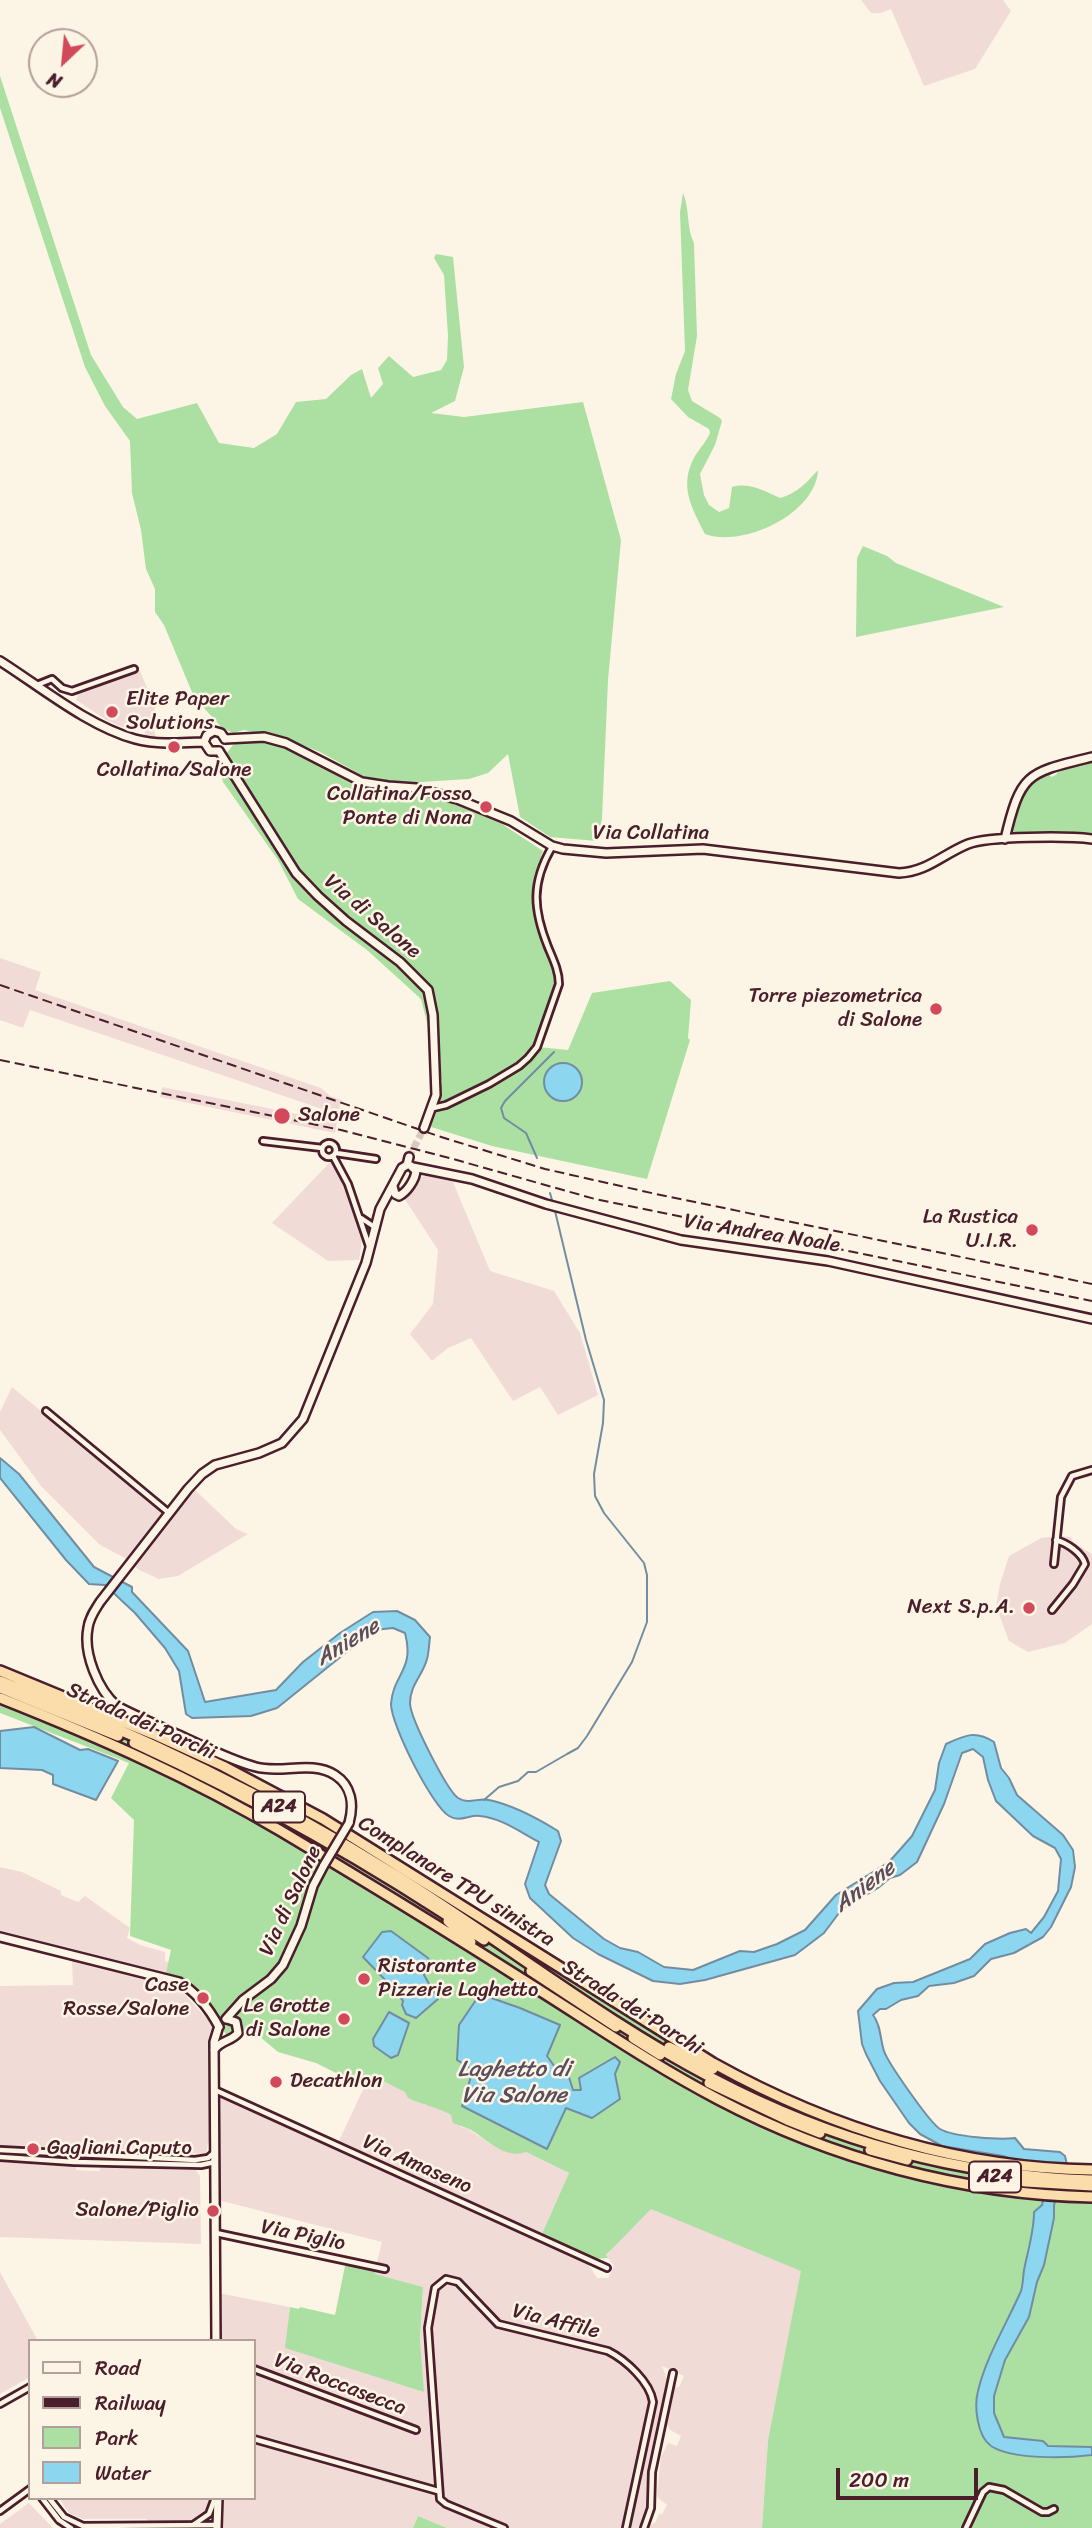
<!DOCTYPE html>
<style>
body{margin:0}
#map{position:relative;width:1092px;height:2528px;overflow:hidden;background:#fcf5e5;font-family:Sriracha,sans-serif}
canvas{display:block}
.legend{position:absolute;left:28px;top:2339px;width:228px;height:161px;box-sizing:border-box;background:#fcf5e5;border:2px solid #b59f9b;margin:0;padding:9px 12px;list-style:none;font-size:21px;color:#4a1f2b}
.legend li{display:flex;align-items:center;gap:14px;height:35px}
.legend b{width:35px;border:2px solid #b59f9b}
.north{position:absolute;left:28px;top:28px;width:70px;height:70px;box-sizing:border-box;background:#fcf5e5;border:2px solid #b59f9b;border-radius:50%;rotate:206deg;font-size:19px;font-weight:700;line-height:28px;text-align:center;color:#4a1f2b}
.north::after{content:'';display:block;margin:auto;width:24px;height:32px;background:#d1495b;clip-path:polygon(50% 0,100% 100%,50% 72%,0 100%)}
.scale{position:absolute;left:836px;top:2468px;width:142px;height:32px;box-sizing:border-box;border:4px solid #4a1f2b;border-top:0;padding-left:9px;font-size:21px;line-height:24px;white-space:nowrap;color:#4a1f2b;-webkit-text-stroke:5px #fcf5e5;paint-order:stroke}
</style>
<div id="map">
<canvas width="1092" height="2528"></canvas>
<ul class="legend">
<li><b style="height:9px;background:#fcf5e5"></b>Road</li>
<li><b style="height:9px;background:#4a1f2b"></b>Railway</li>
<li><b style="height:19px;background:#abe0a2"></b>Park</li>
<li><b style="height:19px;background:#8dd6ef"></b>Water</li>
</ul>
<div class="north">N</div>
<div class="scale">200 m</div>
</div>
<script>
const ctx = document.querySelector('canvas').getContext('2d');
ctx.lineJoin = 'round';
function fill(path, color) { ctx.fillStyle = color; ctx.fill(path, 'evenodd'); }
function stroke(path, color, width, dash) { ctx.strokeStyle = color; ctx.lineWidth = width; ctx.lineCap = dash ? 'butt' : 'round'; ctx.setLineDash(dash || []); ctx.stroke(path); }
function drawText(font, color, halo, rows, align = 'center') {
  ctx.font = font + ' Sriracha,sans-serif'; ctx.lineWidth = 5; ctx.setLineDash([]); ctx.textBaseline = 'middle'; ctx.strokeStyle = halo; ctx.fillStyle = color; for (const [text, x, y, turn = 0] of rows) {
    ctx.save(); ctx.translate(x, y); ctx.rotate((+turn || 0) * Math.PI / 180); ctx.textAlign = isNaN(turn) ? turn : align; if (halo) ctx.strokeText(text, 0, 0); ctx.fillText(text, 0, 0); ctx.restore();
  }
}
const built = new Path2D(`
 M861 0H1003L1011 11 975 69 924 86 891 9 881 13H871Z
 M139 669 148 690 156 699 153 723 156 740 144 738 145 731 122 727 108 721 76 700 78 693Z
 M0 958 41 972 35 990 321 1088 330 1096 342 1100 339 1109 325 1110 30 1010 23 1028 0 1020Z
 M162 1087 337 1122 335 1133 160 1097Z
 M331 1161 340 1174 362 1240 359 1260 328 1261 272 1223Z
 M430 1174 451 1177 490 1271 554 1291 580 1333 598 1395 558 1415 540 1387 513 1401 471 1338 448 1348 432 1361 410 1334 433 1304 438 1250 404 1198 420 1178Z
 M12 1387 169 1517 194 1489 236 1529 248 1534 178 1576 159 1579 139 1570 125 1558 100 1545 41 1486 0 1430V1412Z
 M1059 1536 1071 1537 1073 1542 1092 1554V1624L1065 1643 1028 1652 1009 1641 996 1606 1000 1584 1009 1556 1041 1538Z
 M0 1867 22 1872 61 1891V1895L78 1902 85 1896 130 1928 127 1938 140 1945 165 1952V1961L177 1966 173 1976 0 1933Z
 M72 1959 176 1985 212 2024 211 2142 208 2143 206 2154 121 2149 89 2151 84 2147H76L75 2151 0 2147V1986L73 1985Z
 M381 2080 406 2092 425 2105H432L451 2115 461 2127 466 2128 497 2148 526 2152 569 2173 541 2236 338 2143 367 2081 373 2083Z
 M218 2096 587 2262 597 2278H608L614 2266 606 2256 649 2205 802 2271 768 2440 762 2528H649L651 2524 655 2523 659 2514H662L667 2505 658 2498 657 2493 661 2457 668 2443 677 2446 681 2436 670 2430 667 2425 675 2387H679L684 2376 662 2366 668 2382 648 2472V2509L640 2528H447L418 2516 413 2528H220V2498H254V2442L393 2480 254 2437V2372L303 2390 305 2386 254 2367V2341H219L218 2293 290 2307 286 2348 423 2391 420 2340 423 2287 374 2274 382 2242 218 2200Z
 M0 2162 76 2167V2170L92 2171H99L101 2167 196 2170 200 2176 201 2244 0 2237Z
 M0 2272 38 2341H30V2377L0 2394Z
 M59 2498H215V2523H147V2519H83L69 2513Z
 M29 2503 53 2528H0V2524Z`);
const green = new Path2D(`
 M0 76 91 355 123 407 137 419 197 403 219 443 254 448 277 434 296 402 326 399 351 375 362 369 371 398 383 384 378 368 389 356 413 377 441 370 447 360 448 336 444 275 434 258 436 254 453 257 464 367 455 401 431 413 464 417 583 402 621 540 608 680 602 819 597 841 550 837 520 817 508 754 488 773 469 779 405 783 367 778 320 752 290 740 244 730 233 733 222 728 194 697 164 625 155 612V589L146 569 141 530 132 493 130 441 105 406 85 367 0 108Z
 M683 193C690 209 686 227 694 243L697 336 688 390 692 401 720 418 722 421 715 445 700 474 704 495 709 505 719 512 729 508 732 487C750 482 764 491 780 498 798 493 806 483 818 470 816 514 743 548 705 534 692 508 678 486 695 456 700 448 706 442 710 433L709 429 688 417 671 399 676 374 685 351 680 212Z
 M863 546 887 556 896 563 1004 607 856 637 857 558Z
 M244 740 281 744 359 788 444 800 502 824 543 851 534 876 533 903 559 982 538 1047 568 1050 592 993 670 981 691 1000 688 1038 690 1040 647 1179 492 1146 428 1126 442 1082 421 999 367 950 298 899 278 860 223 782 218 764 233 745Z
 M1092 761V836L1026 837 1012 834 1010 828C1017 807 1021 775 1049 773L1051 777 1056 775 1059 770Z
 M0 1667 149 1729 311 1810 397 1860 516 1938 731 2069 801 2104 898 2138 941 2148 1041 2165H1092V2528H762L768 2440 801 2271 651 2209 606 2255 608 2258 594 2259 541 2236 569 2173 526 2152C504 2160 486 2138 469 2129 464 2127 458 2125 453 2123L451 2115C437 2107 423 2105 408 2098L405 2092 381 2080 372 2083 367 2081 364 2087 316 2063 278 2052 253 2031 243 2030 238 2025 234 2033 226 2034 222 2029 226 2022 212 2014 190 1990 165 1978 171 1950 130 1936 134 1820 111 1798 129 1763 0 1713Z
 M346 2261 375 2267V2274L423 2287 420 2340 424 2392 285 2348 290 2307 299 2309 300 2307 335 2315Z
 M418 2516 447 2528H413Z`);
const water = new Path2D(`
 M544 1082a19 19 0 1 1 38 0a19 19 0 1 1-38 0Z
 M0 1458 19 1474 94 1567 132 1587V1592L188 1651 205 1702 276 1690 303 1662 340 1633 373 1612 397 1611 415 1620 430 1637C429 1644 429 1652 427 1659 423 1675 410 1685 410 1703 410 1718 447 1790 458 1798 469 1805 479 1797 489 1800 513 1805 537 1818 558 1831L561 1841 545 1885 549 1894 604 1939 620 1948 638 1952 664 1967 693 1970 740 1951 754 1952 777 1944 805 1930 836 1895 889 1862 912 1836 935 1790 939 1763 946 1744C965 1735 976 1730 994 1742L1001 1768 1009 1778 1017 1795 1063 1835 1073 1850 1075 1867 1071 1887 1051 1927 1043 1937 1014 1953 991 1959 974 1976 954 1983 929 1986 918 1996 901 2000 886 2009H880L873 2015C881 2025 880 2039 884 2051 888 2063 930 2123 940 2129 954 2137 1000 2140 1015 2138L1024 2149 1060 2152 1065 2156 1067 2165 1054 2205V2218L1044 2265 1037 2282 1029 2317 1005 2360 994 2396V2413L1004 2437 1043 2441 1048 2446 1092 2447V2455C1067 2458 1012 2460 991 2446 977 2436 974 2406 978 2391 986 2357 1007 2323 1021 2291 1023 2285 1023 2277 1024 2270 1028 2250 1034 2232 1034 2212L1042 2205 1050 2168 1020 2162 1003 2156 942 2146 920 2134 909 2123 880 2081 866 2054 862 2044 858 2011 877 1989 894 1983 913 1982 970 1959 985 1944 1010 1933 1026 1929 1031 1933 1044 1917 1058 1891 1061 1859 1055 1848 1033 1836 996 1801 988 1780 983 1757 973 1749 962 1753 944 1804 917 1862 900 1875 890 1878 878 1888 842 1909 824 1933 795 1955 705 1980 680 1984 653 1981 598 1954 573 1938 530 1898 525 1884 539 1842C520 1832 501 1818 480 1816 470 1814 460 1823 449 1816 432 1806 391 1725 391 1704 393 1674 415 1670 405 1633L393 1628 374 1630 277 1708 251 1716 192 1718 186 1714 179 1671 165 1648 135 1613 105 1585 89 1584 66 1560 0 1478Z
 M34 1727 80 1750 88 1749 118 1761 96 1800 53 1784V1775L42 1770 0 1768V1731Z
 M391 1931 428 1958 431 1963 424 1975 438 1999 416 2018 406 2014 402 2005 403 2001 400 1997 403 1993 392 1987 363 1957 382 1932Z
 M480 1994 520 2008 560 2025 547 2056 555 2067 568 2074 573 2090H581L579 2078 615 2057 620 2062 615 2074 620 2099 592 2118 566 2108 547 2149 462 2106 473 2070 457 2060 459 2025Z
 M389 2012 409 2023 398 2055 391 2058 374 2046 373 2039Z`);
const stream = new Path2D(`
 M537 1158 526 1133 504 1118 501 1108 505 1101 554 1052
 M550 1193 552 1200
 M484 1800 499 1787 518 1781 528 1772H536L567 1754 578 1748 587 1736 632 1662 647 1622V1575L644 1563 604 1513 595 1496 594 1474 603 1423 604 1400 586 1340 555 1211`);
const secondaryTunnel = new Path2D(`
 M409 1157 424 1128`);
const street = new Path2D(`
 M37 685 52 679 62 688 72 691 134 669
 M433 1108 446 1105 489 1084 519 1066 528 1058 537 1047 559 984C559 971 553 959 548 947 533 909 531 883 552 847
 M263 1141 322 1148
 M322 1150a7 7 0 1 1 14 0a7 7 0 1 1-14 0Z
 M336 1153 376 1159
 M333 1156 348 1184 369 1246
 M361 1218 376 1228
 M46 1411 169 1513
 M1054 1564 1061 1497 1072 1476 1092 1470
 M1052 1610 1073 1584 1085 1564C1082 1553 1067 1543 1056 1540
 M215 2090 607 2268
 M0 2150 195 2160 208 2158 215 2152
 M0 2157 74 2162 201 2165 215 2162
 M216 2233 385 2269
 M254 2369 416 2430
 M0 2404 30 2387
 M254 2439 438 2491
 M42 2498 59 2520 71 2528
 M49 2498 64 2517 83 2526 217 2525
 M0 2511 30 2489
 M193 2525 209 2514 215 2498
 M504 2528 446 2504 440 2499 428 2328 435 2288 446 2279 458 2282 498 2324 608 2351C626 2360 650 2382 653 2402L626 2528
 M644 2528 651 2508 652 2472 673 2373
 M966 2528 983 2492 989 2487 1004 2490 1042 2512H1048L1054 2509`);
const secondary = new Path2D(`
 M0 661C41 687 88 726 135 739 158 745 181 743 204 742
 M225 739 264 737 286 743 362 782 388 786 416 788 457 799 511 821 552 846 563 849 606 853 703 849 899 873C927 872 943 854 968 844 988 836 1069 836 1092 839
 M204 742 207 735 214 731 221 733 225 739
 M204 742 210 751H219
 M219 751 296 873 318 896 346 921 400 962 428 990 433 1015 436 1095 424 1128
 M1005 839C1021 772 1027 773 1092 757
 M413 1167 472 1179 546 1204 681 1240 828 1261 1092 1319
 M393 1186 395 1194 399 1196C407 1192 415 1180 416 1171L411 1166
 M349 1823C354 1805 352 1786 335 1775 312 1760 281 1774 256 1767 230 1760 205 1747 181 1736 160 1726 138 1717 117 1706 98 1690 83 1653 88 1628 89 1618 95 1610 100 1602L188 1489 202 1474 215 1465 259 1453 282 1443 303 1419 366 1263 380 1209 402 1168 407 1165 409 1157
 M0 1937 179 1982C196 1992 210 2010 219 2027
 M226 2019 243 2000 271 1979 283 1965 301 1926 313 1886 324 1865
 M214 2050C221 2040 232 2041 238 2033L236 2022 227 2019
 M216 2341 214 2042 218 2029
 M217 2528 218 2498`);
const highway = new Path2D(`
 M0 1671 153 1734 223 1766 323 1819 713 2063C830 2128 957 2168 1092 2170
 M0 1681C137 1733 269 1796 394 1874 501 1940 601 2020 712 2078 830 2140 959 2176 1092 2180
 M0 1688 118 1736
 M0 1698C96 1736 192 1778 281 1831 363 1880 445 1930 525 1981 589 2021 651 2064 718 2099 832 2159 962 2194 1092 2197
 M134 1743C256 1799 373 1865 484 1940
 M448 1921 471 1942
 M531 1971 616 2027
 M633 2038 660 2055
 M669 2047 713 2069
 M709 2083 787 2120 820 2133
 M870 2150 907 2160
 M996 2178 1026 2182 1092 2186`);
const rail = new Path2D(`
 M0 985 438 1136 545 1169 656 1194 1092 1284
 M0 1060 341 1130 453 1159 595 1199 1092 1301`);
const secondaryBridge = new Path2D(`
 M324 1865 349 1823`);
const markers = [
 [112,712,7,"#d1495b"],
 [174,747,7,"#d1495b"],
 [486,807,7,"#d1495b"],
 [936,1009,7,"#d1495b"],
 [282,1116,9,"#d1495b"],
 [1032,1230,7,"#d1495b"],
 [1029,1608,7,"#d1495b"],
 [364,1979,7,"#d1495b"],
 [203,1998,7,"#d1495b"],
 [344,2019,7,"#d1495b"],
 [276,2082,7,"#d1495b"],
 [33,2149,7,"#d1495b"],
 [213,2211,7,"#d1495b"]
];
const shields = [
 [279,1807,52],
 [995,2177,52]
];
const shieldNames = [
 ["A24",279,1807],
 ["A24",995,2177]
];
const poiNames = [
 ["Elite Paper",126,700,"left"],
 ["Solutions",126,724,"left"],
 ["Collatina/Salone",174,771,"center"],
 ["Collatina/Fosso",472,795],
 ["Ponte di Nona",472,819],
 ["Torre piezometrica",922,997],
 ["di Salone",922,1021],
 ["Salone",298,1116,"left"],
 ["La Rustica",1018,1218],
 ["U.I.R.",1018,1242],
 ["Next S.p.A.",1015,1608],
 ["Ristorante",378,1967,"left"],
 ["Pizzerie Laghetto",378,1991,"left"],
 ["Case",189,1986],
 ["Rosse/Salone",189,2010],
 ["Le Grotte",330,2007],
 ["di Salone",330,2031],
 ["Decathlon",290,2082,"left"],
 ["Gagliani Caputo",47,2149,"left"],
 ["Salone/Piglio",199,2211]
];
const streetNames = [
 ["Via Collatina",651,834],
 ["Via di Salone",372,917,40],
 ["Via Andrea Noale",762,1234,9],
 ["Strada dei Parchi",141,1722,24],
 ["Complanare TPU sinistra",456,1882,32],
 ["Via di Salone",291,1901,-65],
 ["Strada dei Parchi",632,2008,32],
 ["Via Amaseno",417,2165,24],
 ["Via Piglio",303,2236,12],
 ["Via Affile",556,2322,14],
 ["Via Roccasecca",340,2385,21]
];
const waterNames = [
 ["Aniene",348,1643,-31],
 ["Aniene",865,1887,-37],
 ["Laghetto di",514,2070],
 ["Via Salone",514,2096]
];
fill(built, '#f1dbd7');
fill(green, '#abe0a2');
fill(water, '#8dd6ef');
stroke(water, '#728da1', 2);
stroke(stream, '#728da1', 2);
stroke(secondaryTunnel, '#d8cac0', 7, [7, 3.5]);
stroke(street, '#4a1f2b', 10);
stroke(secondary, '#4a1f2b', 12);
stroke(highway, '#4a1f2b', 14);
stroke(street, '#fcf5e5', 4.5);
stroke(secondary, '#fcf5e5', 7);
stroke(highway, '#faddab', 9);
stroke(rail, '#4a1f2b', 2, [10, 5]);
stroke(secondaryBridge, '#4a1f2b', 12, []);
stroke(secondaryBridge, '#fcf5e5', 7);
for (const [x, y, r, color] of markers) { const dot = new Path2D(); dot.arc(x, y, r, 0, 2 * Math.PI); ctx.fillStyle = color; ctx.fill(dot); stroke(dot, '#fcf5e5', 2.5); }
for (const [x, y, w] of shields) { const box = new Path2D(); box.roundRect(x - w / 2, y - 15.5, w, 31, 5); ctx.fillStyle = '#fcf5e5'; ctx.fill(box); stroke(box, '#4a1f2b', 2); }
drawText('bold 19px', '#4a1f2b', null, shieldNames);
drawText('21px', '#4a1f2b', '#fcf5e5', poiNames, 'right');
drawText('21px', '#4a1f2b', '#fcf5e5', streetNames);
drawText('italic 23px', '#5b4d5c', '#fcf5e5', waterNames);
</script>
